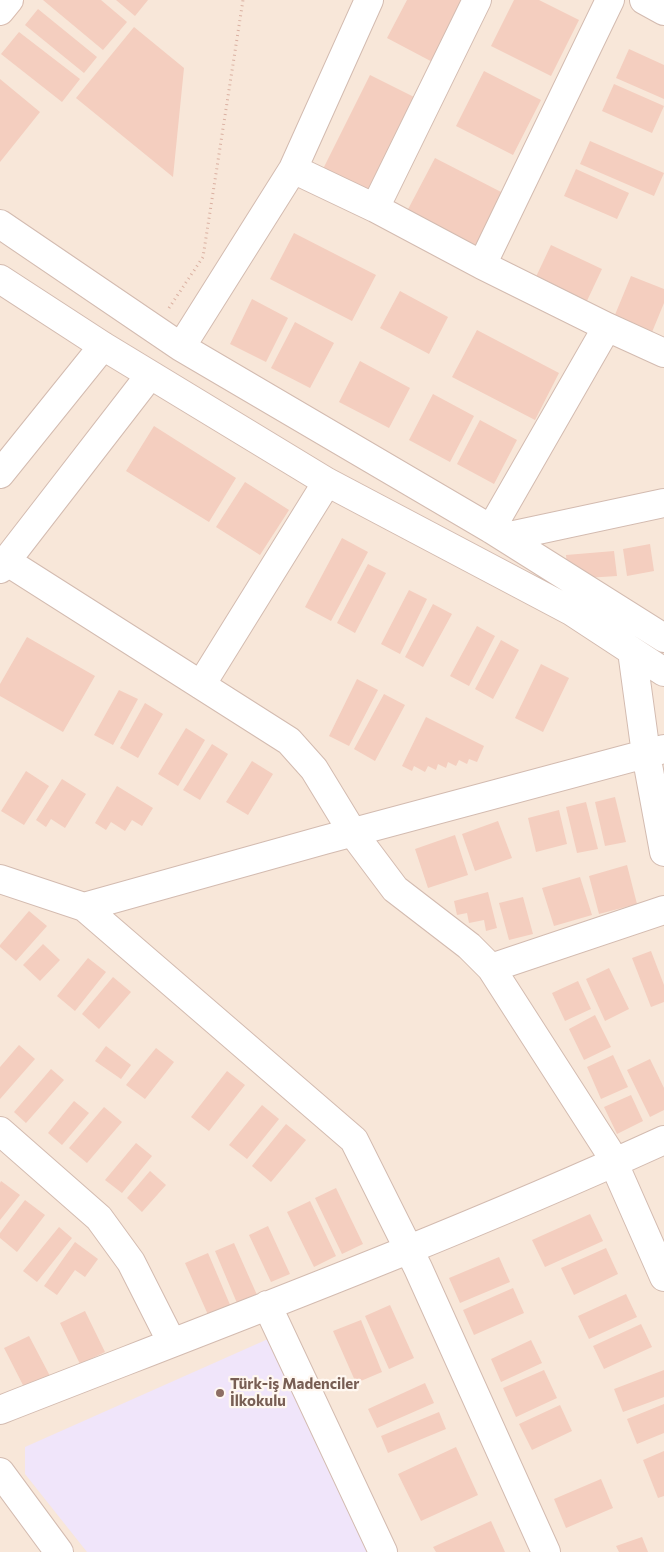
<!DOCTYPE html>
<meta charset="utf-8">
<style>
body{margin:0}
canvas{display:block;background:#fdf3e9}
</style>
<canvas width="664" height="1552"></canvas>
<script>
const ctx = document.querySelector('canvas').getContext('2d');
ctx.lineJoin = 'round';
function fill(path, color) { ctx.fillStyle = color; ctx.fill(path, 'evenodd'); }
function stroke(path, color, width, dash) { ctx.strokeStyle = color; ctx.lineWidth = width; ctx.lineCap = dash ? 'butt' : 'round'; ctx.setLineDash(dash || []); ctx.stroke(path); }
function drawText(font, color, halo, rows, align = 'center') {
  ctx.font = font + ' Commissioner,sans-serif'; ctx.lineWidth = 4.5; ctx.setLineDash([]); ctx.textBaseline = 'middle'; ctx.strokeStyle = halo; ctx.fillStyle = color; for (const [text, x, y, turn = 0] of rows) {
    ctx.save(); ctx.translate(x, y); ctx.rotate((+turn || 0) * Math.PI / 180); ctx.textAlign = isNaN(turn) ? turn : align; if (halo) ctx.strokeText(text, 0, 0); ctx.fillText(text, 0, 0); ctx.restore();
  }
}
const residential = new Path2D(`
 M0 0H664V1552H0Z`);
const education = new Path2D(`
 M268 1339 369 1552H87L25 1474V1447Z`);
const building = new Path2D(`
 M43 0H101L127 22 103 50Z
 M116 0H148L135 16Z
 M407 0H475L440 66 387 38Z
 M514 0H539L579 20 551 76 491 46Z
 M38 9 97 57 84 73 25 25Z
 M134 27 184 68 173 177 76 98Z
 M19 32 80 79 62 102 1 54Z
 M629 49 664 65V99L616 78Z
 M484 71 541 100 513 155 456 126Z
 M370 75 424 102 377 196 323 169Z
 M0 79 40 112 0 162Z
 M614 84 664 106 652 133 602 111Z
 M590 141 664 173 654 196 580 164Z
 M435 158 503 193 474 251 405 215Z
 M576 169 629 193 617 219 564 196Z
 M294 233 376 275 352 321 270 279Z
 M551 245 602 269 585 305 534 281Z
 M631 276 664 289V303L650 337 612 322Z
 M400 291 448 317 429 354 380 328Z
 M252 299 288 318 266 362 230 344Z
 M295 322 334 343 310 388 271 368Z
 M477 330 559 373 535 420 452 377Z
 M360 361 410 388 389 428 339 402Z
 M433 394 474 416 450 462 409 440Z
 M480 420 517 440 494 484 457 464Z
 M154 426 236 478 209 522 126 471Z
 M245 482 289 510 260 555 216 527Z
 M342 538 368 552 331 621 305 607Z
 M650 544 654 571 627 576 623 549Z
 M614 551 617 576 586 578 567 568 566 555Z
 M368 564 386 573 355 633 337 623Z
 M409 590 427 599 400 654 381 644Z
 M433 604 452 614 423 667 405 657Z
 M477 626 495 636 469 686 450 676Z
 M27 637 95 676 63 732 0 696V684Z
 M501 640 519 650 493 699 475 689Z
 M541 664 569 678 543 732 515 718Z
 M357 679 378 690 349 746 329 736Z
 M119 690 138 699 113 745 94 735Z
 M384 694 405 705 375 761 354 749Z
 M145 703 163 714 138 758 120 748Z
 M426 717 484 746 477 762 469 759 467 764 459 760 456 766 448 762 446 768 438 764 436 770 428 766 425 772 414 766 412 771 402 766Z
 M186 728 205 740 178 786 158 774Z
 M212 744 228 754 200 800 183 790Z
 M252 761 273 774 248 815 226 802Z
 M26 771 49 786 24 825 1 811Z
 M62 779 86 794 65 828 51 819 46 827 36 820Z
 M117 786 153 808 142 826 132 820 125 831 111 822 106 830 95 823Z
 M615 797 626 842 605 846 595 802Z
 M586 802 598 849 577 853 566 807Z
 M559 810 567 844 536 852 528 818Z
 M498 821 512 858 475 871 462 834Z
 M455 835 468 875 428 888 415 849Z
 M627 865 637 904 599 914 589 876Z
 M580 877 592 915 554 926 542 888Z
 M488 892 497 928 486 931 484 920 469 923 467 913 457 915 454 901Z
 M523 897 533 934 509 940 499 903Z
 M29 911 47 926 16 961 0 947V945Z
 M43 944 60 960 40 981 23 965Z
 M651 951 664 985V1002L651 1007 632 958Z
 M88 958 106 972 75 1011 57 996Z
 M609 968 629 1009 605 1021 586 979Z
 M113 977 131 992 99 1029 82 1014Z
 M578 981 591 1009 565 1021 552 993Z
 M595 1015 611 1047 584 1060 569 1029Z
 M19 1045 35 1059 0 1099V1067Z
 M106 1046 131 1065 121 1079 95 1061Z
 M156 1048 174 1062 145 1099 126 1085Z
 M613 1055 628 1087 601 1099 587 1067Z
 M650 1059 664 1088V1110L650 1117 627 1070Z
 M51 1069 64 1080 26 1123 14 1112Z
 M227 1071 245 1085 209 1131 191 1117Z
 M631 1095 643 1121 617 1134 604 1107Z
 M74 1101 89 1113 62 1145 48 1133Z
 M262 1105 279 1119 247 1159 229 1145Z
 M104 1107 122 1122 87 1163 69 1148Z
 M286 1124 306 1140 271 1182 252 1166Z
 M136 1143 152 1156 122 1193 105 1180Z
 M150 1171 166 1185 142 1212 127 1198Z
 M1 1181 20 1195 0 1220V1183Z
 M336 1188 363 1244 342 1254 315 1198Z
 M25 1200 45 1215 17 1252 0 1238V1233Z
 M310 1201 336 1256 314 1267 287 1212Z
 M590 1214 603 1241 545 1267 532 1240Z
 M268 1226 290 1274 271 1282 249 1235Z
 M59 1227 72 1238 37 1282 23 1271Z
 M75 1242 98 1259 85 1277 75 1270 57 1295 44 1286Z
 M234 1243 257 1295 237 1303 215 1251Z
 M606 1248 618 1274 574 1295 561 1268Z
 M208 1253 231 1307 209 1317 185 1263Z
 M499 1257 510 1282 460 1303 449 1278Z
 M513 1288 524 1313 474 1335 463 1310Z
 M626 1294 637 1317 589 1339 578 1316Z
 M390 1305 414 1358 389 1369 365 1316Z
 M85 1311 105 1352 80 1364 60 1323Z
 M361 1320 382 1372 356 1383 333 1331Z
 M641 1324 652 1347 604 1369 593 1346Z
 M29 1336 50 1376 25 1389 4 1348Z
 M531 1340 542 1363 501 1382 491 1359Z
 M544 1370 557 1398 516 1417 503 1388Z
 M664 1370V1397L623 1412 614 1389Z
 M425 1383 434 1403 377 1428 368 1409Z
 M664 1404V1433L637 1444 627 1419Z
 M560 1405 572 1431 532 1450 519 1424Z
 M439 1412 446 1429 388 1453 381 1436Z
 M456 1447 478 1495 421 1521 398 1474Z
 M664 1451V1496L658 1498 643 1460Z
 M601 1479 613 1508 566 1528 554 1499Z
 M491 1521 505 1552H436L433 1547Z
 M642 1537 648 1552H619L616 1546Z`);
const path = new Path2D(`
 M169 308 203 257 243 0`);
const street = new Path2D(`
 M644 0 664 11
 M293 169 375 208 482 265 607 327 664 353
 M375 208 477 0
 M0 224 181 347 491 529 664 638
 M482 265 610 0
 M0 279 103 346 327 482 571 611 664 672
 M181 347 293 169 369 0
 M0 474 103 346
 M491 529 607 327
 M505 537 664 503
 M6 561 289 741 314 769 353 833 395 889 469 946 491 968 608 1150 664 1277
 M0 569 150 375
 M632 651 646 754 664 852
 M201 685 327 482
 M0 879 84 907 324 840 664 749
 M84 907 354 1140 418 1268 546 1552
 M491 968 664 910
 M0 1131 99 1218 131 1262 172 1343
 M267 1305 383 1552
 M0 1410C222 1323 447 1239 664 1140
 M0 1472 59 1552`);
const secondary = new Path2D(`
 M0 11 9 0`);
const markers = [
 [220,1393,5,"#8d6e63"]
];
const educationNames = [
 ["Türk-iş Madenciler",230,1384],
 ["İlkokulu",230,1401]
];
fill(residential, '#f8e7d9');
fill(education, '#f0e5fa');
fill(building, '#f4cebf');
stroke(street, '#d3bbb0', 30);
stroke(secondary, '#d9bcaf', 30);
stroke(path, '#dab0a1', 3, [1, 4]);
stroke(street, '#fff', 28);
stroke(secondary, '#fff', 28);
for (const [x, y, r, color] of markers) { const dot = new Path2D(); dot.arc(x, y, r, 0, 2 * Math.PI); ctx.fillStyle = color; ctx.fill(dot); stroke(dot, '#fff7f0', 2); }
drawText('bold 15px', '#785e54', '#fff7f0', educationNames, 'left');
</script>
